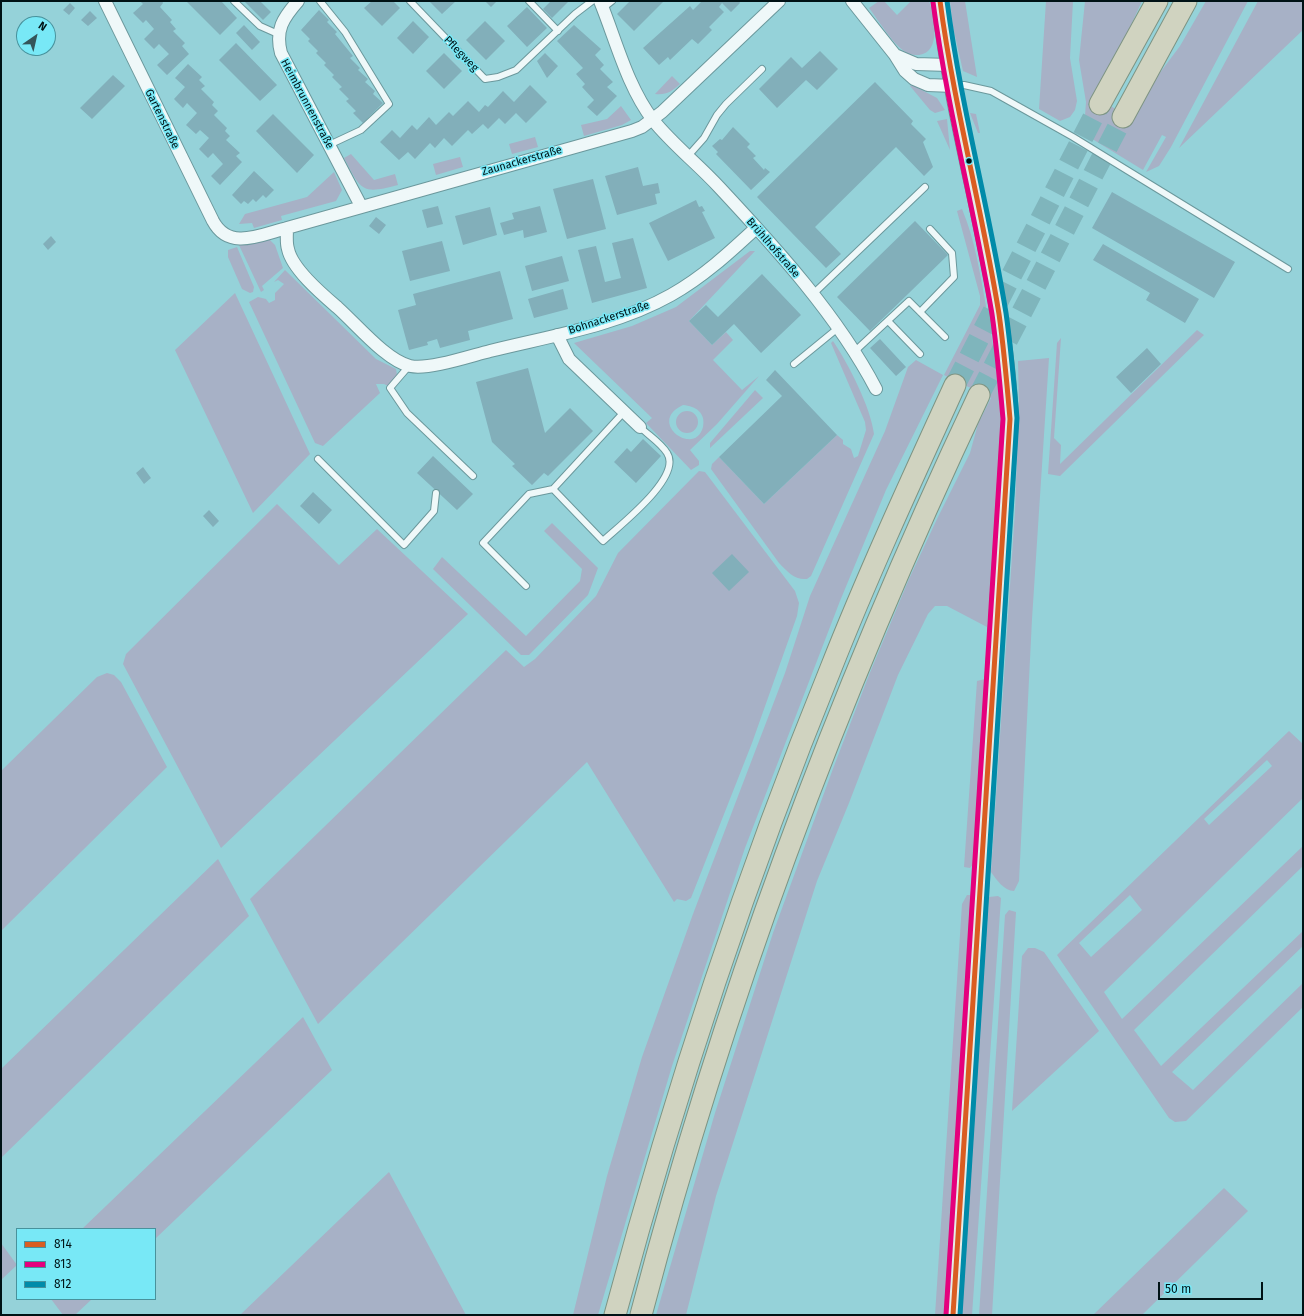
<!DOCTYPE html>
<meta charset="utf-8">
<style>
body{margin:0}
#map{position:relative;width:1304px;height:1316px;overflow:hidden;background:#95d2d9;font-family:"Fira Sans",sans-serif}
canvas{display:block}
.frame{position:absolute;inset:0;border:2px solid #001215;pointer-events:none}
.legend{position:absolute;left:16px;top:1228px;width:140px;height:72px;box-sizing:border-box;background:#78e8f6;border:1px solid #48929c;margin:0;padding:5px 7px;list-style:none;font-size:12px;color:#001215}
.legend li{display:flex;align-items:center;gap:8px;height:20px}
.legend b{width:20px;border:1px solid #48929c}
.north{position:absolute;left:16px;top:16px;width:40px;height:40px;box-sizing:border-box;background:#78e8f6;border:1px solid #48929c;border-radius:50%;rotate:34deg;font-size:11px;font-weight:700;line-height:16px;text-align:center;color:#001215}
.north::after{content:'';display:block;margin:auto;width:14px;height:18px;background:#34555a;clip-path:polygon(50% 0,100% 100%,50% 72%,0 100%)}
.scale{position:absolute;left:1158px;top:1282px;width:105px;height:18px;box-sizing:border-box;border:2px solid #001215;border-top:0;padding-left:5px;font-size:12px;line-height:14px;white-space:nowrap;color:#001215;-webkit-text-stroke:3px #78e8f6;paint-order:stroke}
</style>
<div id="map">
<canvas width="1304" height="1316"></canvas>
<div class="frame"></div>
<ul class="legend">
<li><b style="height:5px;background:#da5d21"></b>814</li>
<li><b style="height:5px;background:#e5007d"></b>813</li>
<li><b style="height:5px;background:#008ba9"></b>812</li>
</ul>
<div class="north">N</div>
<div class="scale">50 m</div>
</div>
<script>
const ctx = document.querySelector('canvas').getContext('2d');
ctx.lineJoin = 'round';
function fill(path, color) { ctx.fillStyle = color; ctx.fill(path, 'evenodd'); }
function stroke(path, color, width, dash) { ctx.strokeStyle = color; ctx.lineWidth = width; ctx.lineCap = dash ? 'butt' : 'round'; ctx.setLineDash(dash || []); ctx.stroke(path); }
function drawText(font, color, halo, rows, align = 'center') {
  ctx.font = font + ' "Fira Sans",sans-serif'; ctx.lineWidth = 3; ctx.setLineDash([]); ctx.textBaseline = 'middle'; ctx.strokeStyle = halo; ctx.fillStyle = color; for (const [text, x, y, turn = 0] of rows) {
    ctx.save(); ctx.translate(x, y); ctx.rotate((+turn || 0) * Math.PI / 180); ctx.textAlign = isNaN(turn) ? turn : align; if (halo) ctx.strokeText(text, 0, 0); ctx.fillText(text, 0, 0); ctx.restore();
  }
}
const green = new Path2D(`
 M879 1H884L897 15 911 1H929C934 16 942 52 919 55 915 55 911 55 907 53 893 45 879 21 869 8Z
 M950 1H965L977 77 963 71 953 27Z
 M1046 1H1073L1070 58 1077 101 1075 110 1070 117 1060 121 1039 109Z
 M1085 1H1142L1122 45 1094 97 1134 119 1156 78 1180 46 1206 1H1248L1171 147 1159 166 1146 172 1166 137 1162 135 1143 170 1089 137 1084 129 1086 102 1079 60Z
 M1258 1H1303V30L1179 148Z
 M672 76 680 84C671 92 667 95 655 94Z
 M912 85 937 98 945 110 935 113 930 110 910 86Z
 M621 106 631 120 622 125 584 136 581 125 607 119Z
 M970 113 976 114 980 133H978Z
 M947 119 950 150 937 121Z
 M535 137 538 147 512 154 509 144Z
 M351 154 374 180 395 174 398 185C361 195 361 190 344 158Z
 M460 157 463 167 436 175 433 164Z
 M334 172 342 190 336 201 281 216 282 220 254 228 252 223 239 224 245 214 307 197Z
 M962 209C975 240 980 273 986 306 992 340 999 374 1000 409 1005 481 994 555 987 627L947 606H935L928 614 898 675 849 803 817 881 716 1196 686 1315H656L715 1113 773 933 834 766 869 675 909 579 937 519 970 453 978 424 991 398 944 375 980 305V296L957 211Z
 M269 239 275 245 283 268 262 286 264 290 261 292 238 243Z
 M237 247 254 287 253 292 250 293 242 289 228 257V250Z
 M750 251H755L689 321 712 345 726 332 733 340 713 360 742 390 759 376 717 424 690 450 699 461V465L691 470 646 423 652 418 574 343 632 326 676 307ZM683 405C696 406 706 413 703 427 695 458 646 422 683 405Z
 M285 270 376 359 396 369 397 375 388 386 384 384H376L380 393 323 446 315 443 249 302 258 297 266 299 269 303 275 300V293L284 284 278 280 274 282Z
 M235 293 310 454 253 513 175 350Z
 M1197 330 1204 335 1060 476 1048 474 1057 343 1061 338 1054 438 1061 445 1060 464Z
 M833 341C848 363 871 408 874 434L811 576 807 579C794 580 788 572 779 563L711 469 712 464 719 457 764 504 837 435 843 440V444L851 449 854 458 858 456 866 430 865 422 831 343Z
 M1049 358 1032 619 1019 881 1014 891C1004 891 996 879 991 872L1015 511 1019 405 1018 361Z
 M916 360 943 375 886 490 840 601 745 848 672 1066 598 1315H573L607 1176 642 1057 693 914 785 673 810 596 885 431 908 367Z
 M755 390 763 398 710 448V443Z
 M676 422a11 11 0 1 1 22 0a11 11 0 1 1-22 0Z
 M699 471 705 472 795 591 799 603 797 616 752 743 691 898 686 901 677 899 674 902 587 762 318 1024 250 899 506 650 524 667 535 659 596 596 618 553Z
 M277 504 339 565 377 529 468 614 221 848 123 664 126 654Z
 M552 523 598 568 588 595 529 655H521L433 569 442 557 526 636 580 581 582 569 544 531Z
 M107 673 114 675 121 682 167 767 1 931V771L97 677Z
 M985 679 974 863 970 868 964 867 977 681Z
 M1289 731 1303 744V798L1104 992 1122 1019 1303 846V866L1134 1030 1161 1066 1303 931V946L1172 1072 1193 1090 1303 983V1007L1186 1121 1175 1122 1169 1118 1057 955ZM1267 760 1272 766 1209 825 1204 819ZM1130 895 1142 910 1091 957 1079 943Z
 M218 859 249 916 1 1158V1069Z
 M967 895H970L972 901 945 1315H935L962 904Z
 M998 896 1001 898 972 1315H962L989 897Z
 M1009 910 1016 912 992 1315H979L1005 915Z
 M1028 948H1035L1044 952 1099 1031 1012 1111 1022 956Z
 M303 1017 332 1070 155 1239V1229H82Z
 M389 1172 466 1315H240Z
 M1224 1188 1248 1211 1142 1315H1093Z
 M1 1243 17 1265 1 1280Z
 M51 1299H92L75 1315H63Z`);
const building = new Path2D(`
 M140 1H162L163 3 160 7 172 20 170 22 176 29 173 31 185 43 182 46 189 54 167 75 157 65 169 54 159 44 154 49 144 39 154 29 146 20 143 23 133 13 143 4Z
 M186 1H221L237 18 220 35Z
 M244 1H260L271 12 263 20Z
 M372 1H393L400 8 382 26 364 8Z
 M429 1H456L442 14Z
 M485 1H497L491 7Z
 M551 1H569L552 18 543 9Z
 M630 1H664L634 31 617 14Z
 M702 1H739L740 3 731 12 722 3 719 7 724 12 709 27 712 30 698 44 692 39 670 60 668 57 659 65 643 48 690 6 693 10Z
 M70 3 75 8 69 15 63 10Z
 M527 7 547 28 527 47 507 26Z
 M319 10 329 20 327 22 337 32 335 34 353 56 350 58 360 68 358 70 368 79 365 82 375 91 373 94 383 103 363 123 353 113 356 111 346 101 349 99 339 89 342 87 332 77 334 75 324 65 326 63 316 53 318 51 308 41 310 39 301 30Z
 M90 11 97 18 88 26 81 20Z
 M413 21 429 37 413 54 397 38Z
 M485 21 505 41 486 60 466 40Z
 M244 25 260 42 252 50 236 33Z
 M574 25 601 49 595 55 604 65 600 69 613 82 607 87 617 96 597 116 587 107 594 100 582 87 585 84 576 74 583 68 557 41Z
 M236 43 277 85 260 101 219 60Z
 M820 51 838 69 817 90 806 80 777 108 759 89 791 57 802 68Z
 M444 53 462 71 444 89 426 71Z
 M545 53 558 66 547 78 537 61Z
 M188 64 202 77 199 80 205 86 201 89 214 102 212 105 218 111 214 115 227 128 225 131 230 136 226 140 240 153 236 156 242 162 220 185 211 176 223 164 213 153 208 158 199 149 209 138 200 130 196 134 186 125 197 113 187 103 183 108 174 99 185 87 175 78Z
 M113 75 125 86 92 119 80 108Z
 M875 82 913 121 911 124 926 139 923 142 933 167 924 176 896 147 815 227 841 254 826 268 757 197Z
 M530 85 547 102 526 123 516 113 505 124 499 118 488 129 483 124 472 134 468 130 452 146 444 138 435 148 430 143 415 159 408 152 399 160 380 142 392 130 400 138 412 125 417 130 429 117 436 125 449 112 453 116 468 101 479 112 485 105 488 107 503 91 514 102Z
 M273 114 314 155 297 173 256 131Z
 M733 127 750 144 747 147 756 156 753 158 764 170 765 168 770 172 751 190 716 154 718 152 712 146 720 139 722 140Z
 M638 167 643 186 658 183 660 193 655 194 657 204 617 215 605 176Z
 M254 171 274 190 266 198 263 195 256 202 253 199 248 204 244 201 241 204 232 195Z
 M593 179 606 229 567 239 553 189Z
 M1112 192 1235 262 1214 298 1092 228Z
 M696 200 699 207 702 206 705 211 702 212 715 238 668 261 649 223Z
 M438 206 443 224 427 228 422 210Z
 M540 206 547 232 524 238 523 230 504 235 500 223 514 219 512 213Z
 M490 207 497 235 463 245 455 216Z
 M376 217 386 225 379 234 369 226Z
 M915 221 948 255 870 331 837 297Z
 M51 236 56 242 48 250 43 244Z
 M633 238 647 288 592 303 578 250 596 246 605 282 621 278 612 243Z
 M442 241 450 271 410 281 402 251Z
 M1103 244 1199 299 1185 323 1146 300 1150 293 1093 260Z
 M562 256 569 281 532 291 525 266Z
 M500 271 513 319 468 331 470 340 440 348 437 339 427 342 428 345 409 350 398 310 416 305 413 294Z
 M762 274 801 315 761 353 734 324 712 345 689 321 706 305 718 317Z
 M563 289 568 309 534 318 528 299Z
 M880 339 906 367 896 376 870 348Z
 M1147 348 1161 364 1131 393 1116 377Z
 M528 368 545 433 570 408 593 431 548 476 544 473 532 485 512 466 515 464 492 442 476 382Z
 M775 370 837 435 764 504 719 457 782 396 766 380Z
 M643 439 661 456 636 483 614 462 627 448 631 452Z
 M433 456 473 494 457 510 417 473Z
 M143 467 151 478 144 484 136 473Z
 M313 492 332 510 319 524 300 506Z
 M209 510 219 521 213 527 203 516Z
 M732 554 749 572 729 591 712 573Z`);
const highwayTunnel = new Path2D(`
 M955 385 1100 104
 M979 395 1123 117`);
const lane = new Path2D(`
 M234 1 260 26 278 34
 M320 1 345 32 389 104 361 130 329 145
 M410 1 485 79 498 77 516 70 575 14 592 1
 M529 1 558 31
 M603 8 612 1
 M954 86 964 85 991 91 1073 137 1288 269
 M688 156 704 138 717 115 726 104 762 69
 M812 295 925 187
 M920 312 954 277 952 253 930 229
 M889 322 920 354
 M854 352 909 301 945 337
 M794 364 838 328
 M409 366 390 388 407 413 473 476
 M624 412 553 489 603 541C619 526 683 477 667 453 661 443 648 435 640 427
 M318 459 404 545 434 511 436 493
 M526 586 483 543 529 494 553 489`);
const street = new Path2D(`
 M105 1 213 221C229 251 260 235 287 228L632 131 642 127 662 112 779 1
 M298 1C283 18 275 30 281 53L361 206
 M600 1C616 40 627 86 653 120 672 144 698 164 719 187 775 247 838 316 876 389
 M852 1 895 55 905 71 914 79 928 85 953 86
 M895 55 916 64 949 65
 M287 228C287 235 286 243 288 249 292 269 323 295 338 308 357 325 387 361 410 366 429 370 470 356 490 351 550 336 616 326 671 295 703 277 729 253 756 228
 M557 335 569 359 640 427`);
const secondary = new Path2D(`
 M940 1C955 142 1004 277 1010 419L953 1315`);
const highway = new Path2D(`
 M1100 104 1157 1
 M1123 117 1186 1
 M615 1315C674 1095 745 879 831 668 869 572 912 479 955 385
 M641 1315C724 998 839 691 979 395`);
const bus1 = new Path2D(`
 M940 1C954 106 982 209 999 314 1004 349 1007 384 1010 419L953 1315`);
const bus2 = new Path2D(`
 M933 2C947 107 974 209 992 314 997 349 1000 384 1003 419L946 1315`);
const bus3 = new Path2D(`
 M947 1C961 107 989 208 1006 313 1011 348 1014 383 1017 418L960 1315`);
const markers = [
 [969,161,3.5,"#001215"]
];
const streetNames = [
 ["Pflegweg",461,54,46],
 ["Heimbrunnenstraße",307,104,62],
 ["Gartenstraße",162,119,64],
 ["Zaunackerstraße",522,161,-16],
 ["Brühlhofstraße",773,248,49],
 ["Bohnackerstraße",609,318,-18]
];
fill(green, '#a7b1c6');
fill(building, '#82afba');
stroke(highwayTunnel, '#7fb5bc', 21, [21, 10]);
stroke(lane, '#6b989c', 8);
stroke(street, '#6b989c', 14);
stroke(secondary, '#6b989c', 18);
stroke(highway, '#7e9483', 23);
stroke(lane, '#eff8f9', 6);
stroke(street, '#eff8f9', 12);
stroke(secondary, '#e6ede8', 16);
stroke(highway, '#d0d3c0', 21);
stroke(bus1, '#da5d21', 5);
stroke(bus2, '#e5007d', 5);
stroke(bus3, '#008ba9', 5);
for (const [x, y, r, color] of markers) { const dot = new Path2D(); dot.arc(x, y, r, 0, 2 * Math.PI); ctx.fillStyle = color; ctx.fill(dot); stroke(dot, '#78e8f6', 1.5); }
drawText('11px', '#001215', '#78e8f6', streetNames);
</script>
